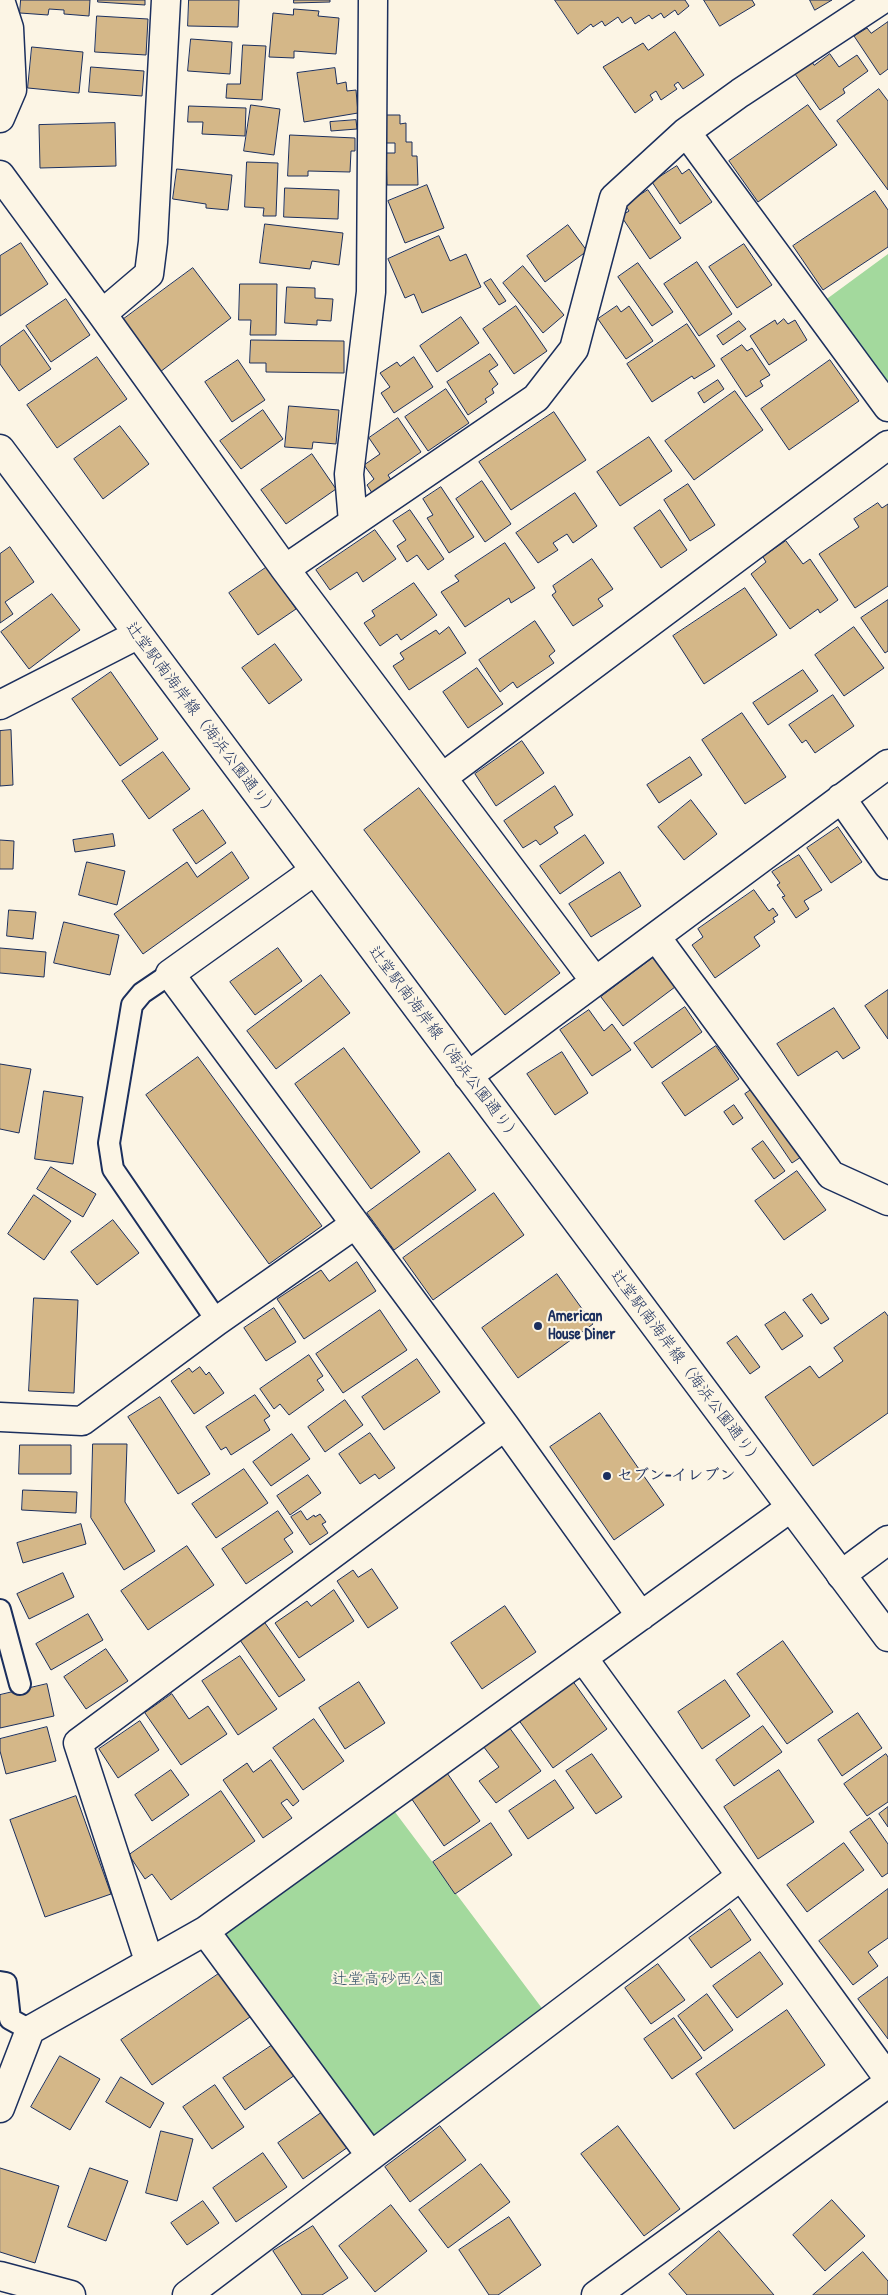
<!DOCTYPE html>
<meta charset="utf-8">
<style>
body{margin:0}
canvas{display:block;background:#fcf5e5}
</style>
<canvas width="888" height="2295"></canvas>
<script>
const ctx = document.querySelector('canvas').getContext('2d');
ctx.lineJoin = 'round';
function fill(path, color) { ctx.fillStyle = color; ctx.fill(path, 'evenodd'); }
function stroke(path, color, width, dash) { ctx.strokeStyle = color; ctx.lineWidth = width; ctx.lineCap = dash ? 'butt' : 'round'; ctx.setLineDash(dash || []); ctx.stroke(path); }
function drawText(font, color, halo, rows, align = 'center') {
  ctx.font = font + ' "Patrick Hand","Klee One",sans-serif'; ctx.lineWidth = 4; ctx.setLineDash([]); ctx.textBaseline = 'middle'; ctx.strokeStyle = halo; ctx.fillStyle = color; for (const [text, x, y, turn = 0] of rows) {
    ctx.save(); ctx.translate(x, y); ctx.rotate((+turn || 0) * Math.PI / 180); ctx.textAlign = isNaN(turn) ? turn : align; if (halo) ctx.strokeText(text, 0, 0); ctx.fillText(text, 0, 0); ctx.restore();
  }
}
const green = new Path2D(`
 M888 254V386L824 301Z
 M395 1812 544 2011 373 2138 222 1933Z`);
const building = new Path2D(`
 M21 0H90L89 16 64 14V10L49 9 48 15 20 13Z
 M98 0H145V5L98 2Z
 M189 0H239L238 27 188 26Z
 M294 0H330V2L294 3Z
 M555 0H685L689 6 678 15 675 10 664 18 661 13 652 19 649 15 635 24 631 17 622 23 618 17 605 26 602 21 593 27 591 24 578 34Z
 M704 0H752L755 5 720 26Z
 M810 0H832L815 10Z
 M294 9 319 11 318 16 339 18 336 54 294 51V58L269 57 273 13 293 15Z
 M97 16 148 19 146 55 95 52Z
 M888 22V69L880 75 854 36 867 28 871 33Z
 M675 32 704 75 683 89 678 82 674 85 677 89 661 100 656 91 650 95 653 100 635 113 603 67 643 43 648 50Z
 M191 39 232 42 230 74 188 71Z
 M243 45 266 46 262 100 226 98 227 84H240Z
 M32 47 83 52 79 93 28 88Z
 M830 54 839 67 857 55 868 71 843 89 845 93 820 110 795 74 812 62 814 65Z
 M91 67 144 71 142 96 89 92Z
 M335 68 337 84 346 82 347 91 356 90 358 113 304 122 297 73Z
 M879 89 888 101V190L837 121Z
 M251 105 280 109 274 155 244 151Z
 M808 105 837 145 758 202 729 161Z
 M189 106 246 108 245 136 202 134 203 122H188Z
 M385 115H400V124L406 123V142H412V156H417L418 185H387L386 153H395V143H386Z
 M356 120 357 129 331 131 330 122Z
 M115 123 116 166 40 168 39 125Z
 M290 135 355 138V151H351L350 172 308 171V176H288Z
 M247 162 278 163 276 216H263L264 208 245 207Z
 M677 166 682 174 689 169 712 202 680 224 652 182Z
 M177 169 232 175 228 210 206 208V204L173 199Z
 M427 185 444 228 405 243 388 201Z
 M285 188 339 190 338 219 284 217Z
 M648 190 681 238 650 259 621 216 629 211 625 205Z
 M875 191 888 210V247L823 290 793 246Z
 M265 224 343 233 339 265 312 261 310 269 260 263Z
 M568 225 587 251 545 282 527 256Z
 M439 236 450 261 466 254 481 287 422 313 414 294 405 298 388 259Z
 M21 243 48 284 0 316V256Z
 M744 244 772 285 737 308 709 267Z
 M697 262 732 314 699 336 664 284Z
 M638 263 673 312 652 326 618 277Z
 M523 266 564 315 543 333 503 283Z
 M193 268 231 318 160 372 121 321Z
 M491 279 506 301 499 305 484 283Z
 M240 284H277L276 335H250L251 320H239Z
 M287 287 315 288V298L333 299 331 321 317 320V325L285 323Z
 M66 299 90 335 51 362 26 326Z
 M516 306 547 351 514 374 483 329Z
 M617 306 621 312 629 306 653 341 626 359 598 319Z
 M461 317 479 343 437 372 420 346Z
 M784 319 788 324 795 320 807 340 769 365 750 336 775 320 777 324Z
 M739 321 746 329 723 345 717 336Z
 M687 324 715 366 694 379 692 376 652 402 627 364Z
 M24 330 51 369 19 391 0 364V347Z
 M251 340 344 341V373L266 372V363H250Z
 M742 345 747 351 752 348 770 375 760 381 763 386 746 397 721 359Z
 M490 354 498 365 489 371 498 384 492 389 494 393 485 399 487 402 468 415 447 382Z
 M97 357 127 399 57 448 27 405Z
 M414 357 433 387 394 413 381 393 390 387 380 373 397 362 400 366Z
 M238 360 265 400 232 422 205 382Z
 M830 360 859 401 789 450 761 409Z
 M718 380 724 389 704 403 698 393Z
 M446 389 469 423 428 451 405 417Z
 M735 391 763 430 694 480 665 441Z
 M289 406 339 410 336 444 313 442 312 449 285 447Z
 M263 410 283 439 241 469 220 441Z
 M554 412 586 460 511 510 479 462Z
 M398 418 421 452 388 475 391 480 372 493 367 485 374 479 364 465 380 454 369 438Z
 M120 426 149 464 103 499 74 459Z
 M649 437 672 471 620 506 597 472Z
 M312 454 336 489 286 524 261 490Z
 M482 481 511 524 485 542 456 499Z
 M688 484 715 525 690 541 664 500Z
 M441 487 474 537 449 553 427 518 433 515 423 499Z
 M575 493 597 526 573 543 567 534 553 543 558 550 538 563 516 533Z
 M878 503 882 508 888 504V586L855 608 819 554 859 527 854 519Z
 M410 510 444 559 428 570 417 555 407 562 397 546 406 540 393 521Z
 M660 510 687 550 661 568 634 528Z
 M375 530 396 559 363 582 357 572 330 590 316 570Z
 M786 541 803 564 810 559 838 600 820 613 818 609 790 629 751 574 766 562 763 557Z
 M505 543 535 588 511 603 509 598 465 627 441 592 459 581 455 576Z
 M10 547 34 582 5 602 13 614 0 623V554Z
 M592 559 613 589 598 599 603 606 573 626 552 595 556 592 553 586Z
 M267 567 296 609 258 635 229 593Z
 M414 583 437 615 401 640 397 634 380 646 364 623 375 616 372 611Z
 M745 588 777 635 704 684 673 636Z
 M52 594 80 630 29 669 1 632Z
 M888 600V651L885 653 861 618Z
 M535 621 555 651 549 656 554 663 517 688 513 682 500 692 479 660Z
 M449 627 466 653 409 690 393 666 404 659 400 653 436 630 439 634Z
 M854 627 884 668 844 696 815 655Z
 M275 644 302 680 269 704 242 668Z
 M477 668 503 704 468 728 443 692Z
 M803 670 818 691 768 725 753 703Z
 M111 672 158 739 120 766 72 699Z
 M833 695 854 726 815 753 806 740 802 743 789 725Z
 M742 713 786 777 745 804 702 740Z
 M11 730 13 785 0 786V731Z
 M522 741 544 773 496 806 475 774Z
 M163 752 190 789 149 819 122 781Z
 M690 757 702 775 659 803 647 785Z
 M555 786 573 815 554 827 558 833 540 845 536 840 523 848 504 821Z
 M419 788 560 973 505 1015 364 830Z
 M691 800 717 834 684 860 658 827Z
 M203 810 226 843 196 864 173 830Z
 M838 827 862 862 831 883 807 848Z
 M113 834 115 846 75 852 73 840Z
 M585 835 604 863 560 894 540 866Z
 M0 840 14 841 13 869H0Z
 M232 852 249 878 143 954 114 914 187 862 197 877Z
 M799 855 822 890 804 901 809 909 796 918 782 897 785 896 777 885 780 883 772 872Z
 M87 862 125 871 117 905 79 895Z
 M620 872 641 906 591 937 569 904Z
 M754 890 769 911 773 908 778 915 773 918 775 922 754 937 760 946 715 978 692 945 703 937 698 929Z
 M9 910 36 912 33 939 7 936Z
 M64 922 119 935 110 975 54 963Z
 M0 948 46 952 44 977 0 973Z
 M278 948 302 981 255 1015 230 982Z
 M657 955 679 984 623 1026 601 997Z
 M321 975 350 1013 276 1069 247 1031Z
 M888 990V1039L865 1006Z
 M685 1007 702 1032 652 1068 634 1043Z
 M834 1008 860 1048 843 1059 837 1051 798 1076 777 1044Z
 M589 1010 604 1031 612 1024 631 1050 592 1076 560 1030Z
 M716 1046 739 1079 685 1116 662 1083Z
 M344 1048 420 1152 371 1189 295 1084Z
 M562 1052 588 1093 555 1115 527 1074Z
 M198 1057 322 1226 269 1264 146 1095Z
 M0 1064 31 1069 19 1133 0 1129Z
 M757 1086 804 1155 792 1163 745 1094Z
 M44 1091 83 1097 73 1164 35 1159Z
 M734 1105 743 1118 733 1125 724 1112Z
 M763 1141 785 1171 774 1179 752 1149Z
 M449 1153 476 1190 394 1250 367 1213Z
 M51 1167 96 1194 83 1217 37 1189Z
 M797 1171 826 1210 784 1240 755 1201Z
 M494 1193 524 1235 433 1300 403 1258Z
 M34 1195 71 1221 44 1260 8 1234Z
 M113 1220 139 1253 97 1285 71 1252Z
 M357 1262 376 1291 304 1339 277 1299 321 1270 329 1281Z
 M557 1274 593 1324 518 1378 482 1328Z
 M812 1294 829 1319 821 1324 803 1300Z
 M34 1298 78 1300 74 1393 29 1391Z
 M274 1308 296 1342 266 1361 244 1328Z
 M380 1310 407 1350 343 1393 316 1354Z
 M785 1312 803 1336 782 1350 765 1325Z
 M885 1312 888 1316V1413L813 1466 765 1397 810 1366 819 1378 843 1361 834 1348Z
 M737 1336 760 1367 750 1374 727 1343Z
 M309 1355 323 1376 317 1380 324 1390 289 1415 280 1404 274 1409 260 1389Z
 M417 1359 440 1392 384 1430 362 1397Z
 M200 1367 206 1375 209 1372 224 1393 194 1414 171 1381 189 1368 192 1372Z
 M255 1395 270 1416 264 1420 270 1430 231 1455 226 1447 221 1450 206 1427Z
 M160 1397 210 1474 178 1494 128 1417Z
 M345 1400 363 1425 325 1452 308 1427Z
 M600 1413 664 1505 614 1540 550 1447Z
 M370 1433 395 1468 379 1479 375 1474 360 1484 339 1454Z
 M292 1434 310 1459 271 1486 253 1462Z
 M93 1444H127L125 1502 155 1551 124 1570 91 1518Z
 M20 1445H71V1474H19Z
 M244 1469 268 1503 216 1538 192 1504Z
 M308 1475 321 1493 290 1515 277 1496Z
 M23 1490 77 1492 76 1513 22 1510Z
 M278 1511 293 1533 284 1539 293 1552 246 1584 222 1549Z
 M301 1511 307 1520 314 1515 315 1517 320 1514 326 1522 322 1524 328 1533 310 1545 291 1517Z
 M81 1524 86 1544 23 1563 17 1543Z
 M187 1546 214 1585 148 1630 121 1591Z
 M372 1569 398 1608 368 1628 337 1581 353 1570 358 1577Z
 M63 1573 74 1597 29 1619 17 1594Z
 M334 1590 354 1621 299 1658 275 1623 307 1601 311 1606Z
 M505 1606 536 1652 482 1689 451 1643Z
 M88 1614 103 1640 51 1670 36 1644Z
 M265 1623 305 1680 279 1697 240 1640Z
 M783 1641 833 1712 787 1744 737 1674Z
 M106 1649 128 1681 86 1709 64 1677Z
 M240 1656 277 1709 238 1735 202 1681Z
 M572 1680 607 1729 553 1768 518 1719Z
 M725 1680 750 1716 702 1749 678 1712Z
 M359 1682 385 1723 345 1749 319 1708Z
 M47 1684 54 1716 0 1728V1695Z
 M172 1694 189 1719 208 1706 227 1734 181 1765 145 1713Z
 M858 1713 882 1748 842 1776 818 1740Z
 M314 1719 344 1761 303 1790 273 1748Z
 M140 1721 159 1750 118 1778 99 1749Z
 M506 1723 541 1771 496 1803 479 1781 499 1767 480 1742Z
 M763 1726 782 1752 734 1786 716 1760Z
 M47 1727 56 1761 6 1774 0 1751V1739Z
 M592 1754 622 1797 596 1814 566 1771Z
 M886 1754 888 1757V1802L867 1816 844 1784Z
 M271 1760 299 1801 293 1806 287 1799 281 1803 292 1818 263 1838 223 1780 247 1763 253 1772Z
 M171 1770 189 1795 152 1821 135 1795Z
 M445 1770 480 1821 444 1846 409 1795Z
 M779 1770 814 1822 758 1859 724 1807Z
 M555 1780 574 1808 528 1839 509 1811Z
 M221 1791 255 1841 171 1900 152 1874 145 1879 129 1855Z
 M76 1796 111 1894 45 1917 10 1820Z
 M888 1807V1827L879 1814Z
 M870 1818 888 1844V1873L882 1877 850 1832Z
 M491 1823 512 1855 455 1894 433 1862Z
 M844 1843 864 1870 807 1912 787 1885Z
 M888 1889V1938L868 1952 878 1966 853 1985 819 1941Z
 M730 1909 751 1940 711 1968 689 1938Z
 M760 1952 783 1984 737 2018 713 1986Z
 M658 1964 685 2000 651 2024 625 1988Z
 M220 1973 250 2017 152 2085 121 2040Z
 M888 1977V2039L858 1999Z
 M707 1994 733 2030 704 2051 678 2016Z
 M787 2010 825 2065 734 2129 696 2074Z
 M674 2018 702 2058 672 2079 644 2039Z
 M274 2044 295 2075 245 2110 223 2078Z
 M60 2056 100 2079 70 2130 31 2107Z
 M121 2077 164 2103 150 2128 106 2102Z
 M215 2085 244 2127 212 2149 183 2107Z
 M324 2111 348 2147 303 2179 278 2143Z
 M440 2126 466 2160 410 2202 385 2167Z
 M618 2126 680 2209 644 2236 581 2154Z
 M161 2131 193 2139 177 2201 146 2193Z
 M263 2153 287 2187 236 2222 213 2188Z
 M481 2164 510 2202 448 2248 419 2210Z
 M0 2168 59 2186 35 2263 0 2252Z
 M90 2168 128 2181 106 2241 68 2227Z
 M832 2200 865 2236 825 2271 793 2235Z
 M203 2201 219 2223 187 2245 171 2223Z
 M391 2205 427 2251 375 2292 339 2246Z
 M509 2217 541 2265 498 2295H489L459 2250Z
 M313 2226 348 2278 322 2295H302L273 2251Z
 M719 2231 774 2295H687L669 2274Z
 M863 2252 888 2281V2295H813Z`);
const service = new Path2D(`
 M170 974 142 993 132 1005 109 1143 113 1169 217 1321
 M0 1610 20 1684
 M0 1982 6 1983 10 2019 30 2030`);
const minor = new Path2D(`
 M0 118 12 90 9 28 0 0
 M686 132 888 407
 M0 175 102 314 285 569 595 981
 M102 314 149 274 153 242 166 0
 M353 522 349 474 371 292 373 0
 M285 569 536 398 574 349 614 198 686 132 740 93 881 0
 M0 705 137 635
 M443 777 888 445
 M841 798 888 865
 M314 871 170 974 505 1426 641 1616
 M656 937 831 1175 888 1201
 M468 1076 888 764
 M0 1417 82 1421 217 1321 354 1225
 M841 1575 888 1540
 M583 1658 888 2078
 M205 1931 371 2156
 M149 1961 78 1743 505 1426
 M0 2108 30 2030 205 1931 790 1508
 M0 2276 71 2295
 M187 2295 741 1876
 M596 2295 888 2083`);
const tertiary = new Path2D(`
 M0 449 888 1637`);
const markers = [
 [538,1326,5,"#1b2f5e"],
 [607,1476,5,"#1b2f5e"]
];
const streetNames = [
 ["辻堂駅南海岸線（海浜公園通り）",201,720,53],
 ["辻堂駅南海岸線（海浜公園通り）",444,1044,53],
 ["辻堂駅南海岸線（海浜公園通り）",686,1368,53]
];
const poiNames = [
 ["American",548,1317],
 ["House Diner",548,1335],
 ["セブン-イレブン",617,1476]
];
const parkNames = [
 ["辻堂高砂西公園",388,1980]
];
fill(green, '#a3d99d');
fill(building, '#d4b788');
stroke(building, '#1b2f5e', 1);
stroke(service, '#1b2f5e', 24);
stroke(minor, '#1b2f5e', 31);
stroke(tertiary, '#1b2f5e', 31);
stroke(service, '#fcf5e5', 20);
stroke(minor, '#fcf5e5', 28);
stroke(tertiary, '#fcf5e5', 28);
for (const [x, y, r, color] of markers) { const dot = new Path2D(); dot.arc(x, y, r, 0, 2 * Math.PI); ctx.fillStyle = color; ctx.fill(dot); stroke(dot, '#fcf5e5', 2); }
drawText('16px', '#1b2f5e', '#fcf5e5', streetNames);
drawText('bold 16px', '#1b2f5e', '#fcf5e5', poiNames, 'left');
drawText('16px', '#3d5a6e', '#fcf5e5', parkNames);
</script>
